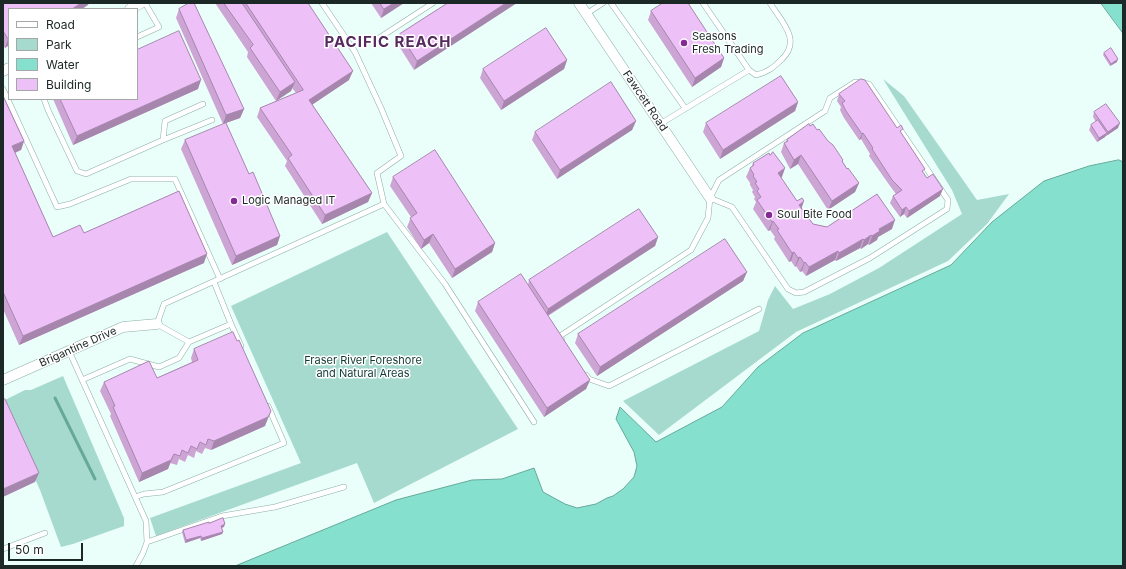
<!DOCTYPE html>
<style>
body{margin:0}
#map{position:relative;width:1126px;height:569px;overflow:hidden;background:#eafffa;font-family:Inter,sans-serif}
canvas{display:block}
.frame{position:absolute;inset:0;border:4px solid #1b2825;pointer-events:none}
.legend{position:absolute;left:8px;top:8px;width:130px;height:92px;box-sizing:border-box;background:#fff;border:1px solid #a4a9a8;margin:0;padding:5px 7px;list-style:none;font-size:12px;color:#1b2825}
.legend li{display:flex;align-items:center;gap:8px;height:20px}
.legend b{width:20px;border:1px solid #a4a9a8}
.scale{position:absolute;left:8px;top:543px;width:75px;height:18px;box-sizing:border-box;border:2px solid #1b2825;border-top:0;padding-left:5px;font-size:12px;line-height:14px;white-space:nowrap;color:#1b2825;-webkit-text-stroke:3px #fff;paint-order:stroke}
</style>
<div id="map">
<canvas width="1126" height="569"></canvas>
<div class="frame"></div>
<ul class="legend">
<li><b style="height:5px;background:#fff"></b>Road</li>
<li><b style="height:11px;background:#a7dacf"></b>Park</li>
<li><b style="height:11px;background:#86e0ce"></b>Water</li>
<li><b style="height:11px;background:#eec0f8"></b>Building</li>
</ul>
<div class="scale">50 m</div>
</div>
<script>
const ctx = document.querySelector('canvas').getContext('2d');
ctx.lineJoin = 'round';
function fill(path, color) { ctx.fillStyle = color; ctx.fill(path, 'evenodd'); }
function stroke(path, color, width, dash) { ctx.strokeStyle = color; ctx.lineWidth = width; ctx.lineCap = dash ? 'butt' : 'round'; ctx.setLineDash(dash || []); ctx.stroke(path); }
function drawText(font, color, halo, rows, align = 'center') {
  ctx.font = font + ' Inter,sans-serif'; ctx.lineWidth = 3; ctx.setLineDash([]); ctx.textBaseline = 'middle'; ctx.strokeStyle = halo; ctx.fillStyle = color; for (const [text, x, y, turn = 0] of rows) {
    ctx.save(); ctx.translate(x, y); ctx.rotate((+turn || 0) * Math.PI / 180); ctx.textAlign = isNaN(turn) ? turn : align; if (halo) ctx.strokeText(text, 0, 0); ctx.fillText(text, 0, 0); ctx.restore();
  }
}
const green = new Path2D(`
 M883 79 904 96 977 200 1009 194 987 224 948 261 796 332 659 435 623 401 759 331 768 300 775 286 793 309 830 294 879 268 962 214 952 190Z
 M387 232 518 429 374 503 357 463 156 536 150 518 301 463 231 306Z
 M63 376 124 518V526L73 544 61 547 40 490 3 407V401L25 390H31Z`);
const water = new Path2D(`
 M1101 3H1123V33Z
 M1119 160 1123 162V566H235L396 500 472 480 502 479 534 468 543 492 565 504 577 508 596 504 607 498 613 496 623 489 634 477 637 466 634 452 616 419 620 407 656 442 722 407 758 367 803 333 951 265 992 222 1044 181 1089 166Z`);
const stream = new Path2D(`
 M55 398 95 479`);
const lane = new Path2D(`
 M322 3 355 52 381 108 401 156 377 173 384 204
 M611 3 685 108
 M703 3 749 70 756 75C768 72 773 68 782 59 802 40 781 21 770 3
 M586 14 603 3
 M137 37 159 27 145 3
 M379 38 433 3
 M3 89 57 207 70 204 131 179H175L220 279
 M44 99 48 110 77 171 86 174 163 140 165 121 203 104
 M660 124 749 70
 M163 140 212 120
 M231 324 241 346
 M562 340 560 336 691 250 708 218 710 198 719 180 825 111 830 98 855 82 869 84 948 200 947 209 870 258 804 292 796 293 788 289 732 207 710 198
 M189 342 157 324 164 304 384 204 445 284 534 422
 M69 351 146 521 147 542 143 553 136 566
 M586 375 589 379 609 386 759 309
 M82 380 130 359 159 367 179 358 189 342 231 324 214 282
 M135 497 144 494 163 492 284 443 268 406
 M147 542 222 516 275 507 344 487
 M3 549 45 533`);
const street = new Path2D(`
 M579 3 710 198
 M130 9 141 3
 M3 71 9 68
 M3 380 123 327 157 324`);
const wall = new Path2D(`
 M3 3 88 5 9 9V45L5 48 3 45Z
 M215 3H308L349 80 312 104 372 193 368 202 322 224 285 166 287 161 257 117 260 108 296 93 292 88 291 91 276 101 247 57 248 52Z
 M371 3H404L381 18Z
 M448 3 414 70 397 43 400 34Z
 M179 9 244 109 240 118 223 124 176 18Z
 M651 11 724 58 721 67 692 87 648 20Z
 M1104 53 1117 62 1110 66 1103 55Z
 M567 60 564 69 501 110 480 78 483 69Z
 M198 89 73 145 53 99H137Z
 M839 94 901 134 923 173 940 196 907 218 904 214 900 217 890 203 893 196 896 194 890 186 869 156 870 154 861 139 859 140 844 118 840 110 841 107 837 101Z
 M3 96 24 141 21 150 15 153 53 237 84 233 204 263 19 345 3 309Z
 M798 102 795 111 720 159 703 132 706 123Z
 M1094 112 1118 128 1106 136V135L1105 137 1097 142 1089 130 1091 125 1096 122 1093 117Z
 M636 121 632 130 557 179 532 140 535 132Z
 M810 126 817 130 843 160V163L847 169 859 183 855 192 828 210 798 164 790 169 781 152 784 143H785L787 140Z
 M185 140 280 236 277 245 232 265 181 149Z
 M770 155 785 168 781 178 813 224 827 227 892 229 878 237 877 240 869 245 868 244 861 249 860 248 836 261 835 260 806 276 802 271 800 272 796 266 795 267 791 261 789 262 774 239 775 237 770 230 768 231 753 209 756 202 754 199 755 197 752 192 753 190 750 185V183L746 177 750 168 752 166 753 163Z
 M393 177 495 243 492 252 452 278 429 243 421 249 407 227 411 217 390 186Z
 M658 237 655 246 548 316 590 380 586 389 544 417 475 311 478 302 528 285 529 280Z
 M747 272 743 281 597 376 575 343 578 334Z
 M194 349 265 426 211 450 205 448 202 454 196 451 194 458 188 455 185 462 179 459 177 465 170 463 168 469 139 482 110 416 111 414 100 391 104 382 157 378 192 362 191 358Z
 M209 523 224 527 221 528 223 532 222 534 201 541 200 538 185 543 182 532 183 530Z`);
const shadedWall = new Path2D(`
 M81 3H89L88 5 82 9H72Z
 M394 3H404L381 18 384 9Z
 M506 3H517L414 70 417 61Z
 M9 38V45L5 48 8 39Z
 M724 58 721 67 692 87 695 78Z
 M1118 59 1117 62 1110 66 1111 64Z
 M567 60 564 69 501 110 504 101Z
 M353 71 349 80 306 109 309 100Z
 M201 80 198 89 73 145 77 136Z
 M295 82 291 91 276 101 280 92Z
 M798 102 795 111 720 159 723 150Z
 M244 109 240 118 223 124 226 115Z
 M636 121 632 130 557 179 560 170Z
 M1120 123 1118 128 1106 136 1108 132Z
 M863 133 861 139 859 140 862 134Z
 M1107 133 1105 137 1097 142 1099 138Z
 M24 141 21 150 9 155 12 146Z
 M801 155 798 164 790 169 794 160Z
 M785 168 782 177 775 182 778 173Z
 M859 183 855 192 828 210 832 201Z
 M943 189 940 196 907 218 909 211Z
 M372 193 368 202 322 224 325 215Z
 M804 201 801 210 799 205Z
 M906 207 904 214 900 217 902 210Z
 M895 220 892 229 878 237 877 240 869 245 872 236 879 229Z
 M773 221 770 230 768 231 772 222Z
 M433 234 429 243 421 249 424 240Z
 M871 235 868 244 861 249 864 240Z
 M280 236 277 245 232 265 236 256Z
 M658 237 655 246 545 317 548 309Z
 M863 239 860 248 836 261 839 253Z
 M495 243 492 252 452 278 455 269Z
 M838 251 835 260 806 276 809 267Z
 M794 252 791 261 789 262 792 253Z
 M207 254 204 263 19 345 23 336Z
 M800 257 796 266 795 267 798 258Z
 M805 262 802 271 800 272 804 263Z
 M747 272 743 281 597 376 600 367Z
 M590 380 586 389 544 417 547 408Z
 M271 411 265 426 211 450 214 441Z
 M174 454 168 469 139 482 142 473Z
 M39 473 35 482 3 497V489Z
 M225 524 224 527 220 528 221 526Z
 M223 532 222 534 201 541 202 538Z
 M201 536 200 538 185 543 186 540Z`);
const building = new Path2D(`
 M3 3H81L72 9H9V38L8 39 3 31Z
 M189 3H194L244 109 226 115 179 9Z
 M224 3H242L295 82 280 92 250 48 253 45Z
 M246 3H308L353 71 309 100 372 193 325 215 288 158 292 155 260 108 303 90Z
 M380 3H394L384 9Z
 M448 3H506L417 61 400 34Z
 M663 3H688L724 58 695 78 651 11Z
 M546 28 567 60 504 101 483 69Z
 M179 31 201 80 77 136 60 99H137V50Z
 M1111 48 1118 59 1111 64 1104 53Z
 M781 76 798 102 723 150 706 123Z
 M861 79 865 80 897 128 901 125 903 129 900 131 925 169 922 171 927 178 933 174 943 189 909 211 906 207 902 210 893 196 902 190 892 180 872 149 873 148 863 133 862 134 846 111 842 103 845 101 839 94Z
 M611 82 636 121 560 170 535 132Z
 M3 96 24 141 12 146 53 237 80 225 84 233 179 191 207 254 23 336 3 292Z
 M1106 104 1120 123 1108 132 1094 112Z
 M1098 120 1107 133 1099 138 1091 125Z
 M226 123 249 174 253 172 280 236 236 256 185 140Z
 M809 124 810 126 813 124 817 130 819 129 828 141 833 145 843 160 842 161 847 169 848 168 859 183 832 201 801 155 794 160 784 143 788 141 787 140Z
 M435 150 495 243 455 269 433 234 424 240 410 218 417 213 393 177Z
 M773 152 785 168 778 173 797 201 802 198 804 201 799 205 813 224 827 227 877 194 895 220 879 229 880 231 872 236 871 235 864 240 863 239 839 253 838 251 809 267 805 262 804 263 800 257 798 258 794 252 792 253 777 230 779 229 773 221 772 222 757 200 761 197 757 191 759 189 755 183 757 182 753 176 754 175 750 168 754 165 753 163 769 153 770 155Z
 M639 209 658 237 548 309 529 280Z
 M725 239 747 272 600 367 578 334Z
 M521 274 590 380 547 408 478 302Z
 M233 332 237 341 239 340 271 411 268 417 214 441 208 439 206 445 200 442 197 449 191 446 188 453 182 450 180 456 174 454 171 460 142 473 113 407 115 406 104 382 149 361 157 378 198 360 194 349Z
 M5 399 39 473 3 489V400Z
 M223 518 225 524 221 526 223 532 202 538 201 536 186 540 183 530 209 522V523Z`);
const markers = [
 [684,43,4,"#842996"],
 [234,201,4,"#842996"],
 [769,215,4,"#842996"]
];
const poiNames = [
 ["Seasons",692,37],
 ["Fresh Trading",692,50],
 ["Logic Managed IT",242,201],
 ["Soul Bite Food",777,215]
];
const streetNames = [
 ["Fawcett Road",645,101,56],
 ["Brigantine Drive",78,347,-24]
];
const parkNames = [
 ["Fraser River Foreshore",363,361],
 ["and Natural Areas",363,374]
];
const districtNames = [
 ["PACIFIC REACH",388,42]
];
fill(green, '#a7dacf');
fill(water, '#86e0ce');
stroke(water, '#66a99b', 1);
stroke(stream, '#66a99b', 3);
stroke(lane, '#8caea6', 6);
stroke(street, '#8caea6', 11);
stroke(lane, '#fff', 5);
stroke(street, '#fff', 10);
fill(wall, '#cda5d5');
fill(shadedWall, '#a786ae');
fill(building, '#eec0f8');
stroke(building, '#a786ae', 1);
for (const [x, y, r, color] of markers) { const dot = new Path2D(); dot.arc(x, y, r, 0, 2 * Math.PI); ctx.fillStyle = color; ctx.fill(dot); stroke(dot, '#fff', 1.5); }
drawText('11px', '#1b2825', '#fff', poiNames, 'left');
drawText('11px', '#1b2825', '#fff', streetNames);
drawText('11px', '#103a33', '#fff', parkNames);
ctx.letterSpacing = '1px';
drawText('bold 15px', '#552a5e', '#fff', districtNames);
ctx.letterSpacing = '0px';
</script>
